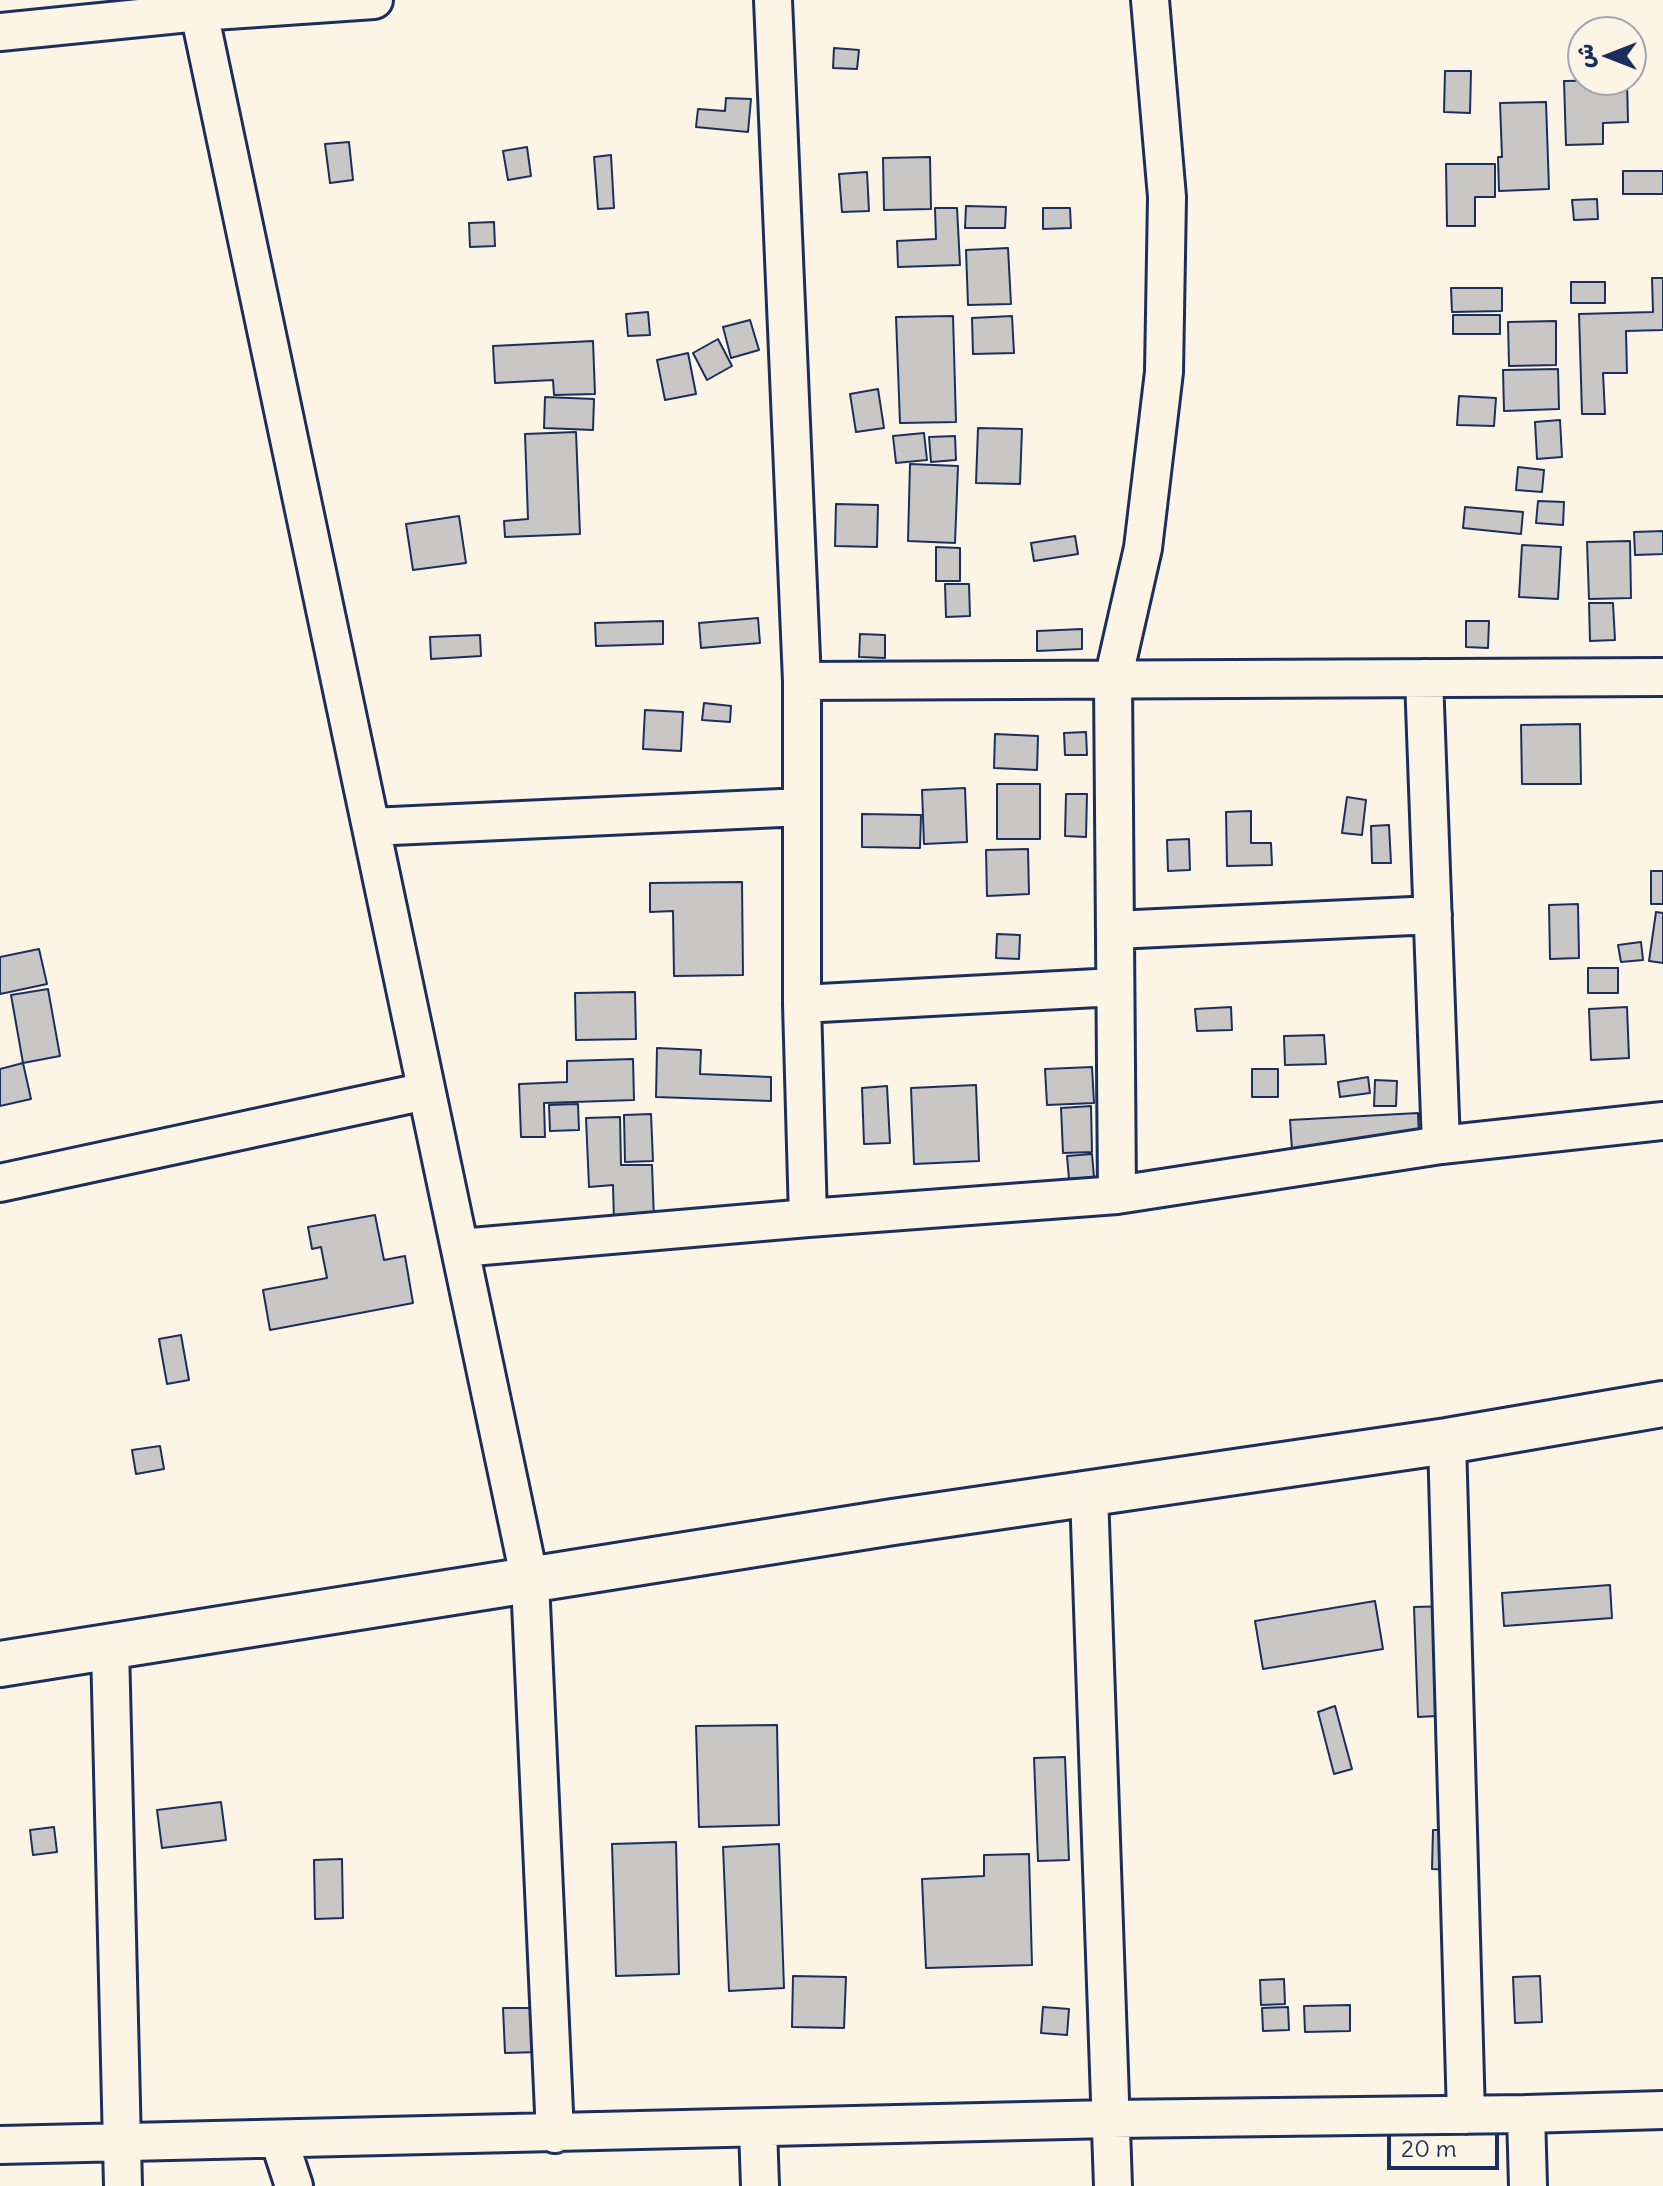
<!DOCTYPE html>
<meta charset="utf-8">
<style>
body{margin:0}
#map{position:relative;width:1663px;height:2186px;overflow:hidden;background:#fcf5e5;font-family:Delius,"Playpen Sans Arabic",sans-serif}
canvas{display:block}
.north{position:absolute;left:1567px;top:16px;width:80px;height:80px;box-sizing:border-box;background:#fcf5e5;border:2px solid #a2a6af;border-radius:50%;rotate:270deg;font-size:22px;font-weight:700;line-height:32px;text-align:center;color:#1b2f5e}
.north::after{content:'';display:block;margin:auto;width:28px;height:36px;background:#1b2f5e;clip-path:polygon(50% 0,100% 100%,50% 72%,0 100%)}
.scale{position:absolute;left:1387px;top:2134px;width:112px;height:36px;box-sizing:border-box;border:4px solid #1b2f5e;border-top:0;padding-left:10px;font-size:24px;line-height:28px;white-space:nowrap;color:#1b2f5e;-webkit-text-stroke:6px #fcf5e5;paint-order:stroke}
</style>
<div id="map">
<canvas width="1663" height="2186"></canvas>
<div class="north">ش</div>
<div class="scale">20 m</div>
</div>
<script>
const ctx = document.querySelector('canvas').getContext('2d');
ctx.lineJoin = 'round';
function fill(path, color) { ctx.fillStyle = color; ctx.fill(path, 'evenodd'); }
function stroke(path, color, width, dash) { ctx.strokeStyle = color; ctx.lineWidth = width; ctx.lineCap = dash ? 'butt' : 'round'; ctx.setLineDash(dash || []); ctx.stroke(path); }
const building = new Path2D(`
 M834 48 859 50 857 69 833 68Z
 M1445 71H1471L1470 113 1444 112Z
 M1627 80 1628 122 1603 123V144L1566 145 1564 81Z
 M726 98 751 99 748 132 696 127 698 109 725 111Z
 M1546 102 1549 189 1499 191 1498 157H1502L1500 103Z
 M349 142 353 180 330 183 325 144Z
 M527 147 531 176 508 180 503 151Z
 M611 155 614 208 598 209 594 157Z
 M930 157 931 209 884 210 883 158Z
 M1446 164H1495V197H1475V226H1447Z
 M1623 171H1663V194H1623Z
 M867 172 869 211 842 212 839 174Z
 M1597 199 1598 219 1574 220 1572 200Z
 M966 206 1006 207 1005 228H965Z
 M935 208H957L960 265 898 267 897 241 936 239Z
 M1043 208H1070L1071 228 1043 229Z
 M494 222 495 246 470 247 469 223Z
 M1008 248 1011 304 968 305 966 250Z
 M1652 278H1663V330L1626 331 1627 373H1603L1605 414H1582L1579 314 1653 312Z
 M1571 282H1605V303H1571Z
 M1451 288H1502V311L1452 312Z
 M648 312 650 335 628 336 626 314Z
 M1453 315H1500V334H1453Z
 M953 316 956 422 900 423 896 317Z
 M1012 316 1014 353 973 354 972 318Z
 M750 320 759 350 731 358 723 327Z
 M1556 321V365L1509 366 1508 322Z
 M718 339 732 366 707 380 693 353Z
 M593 341 595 394 554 395 553 380 495 383 493 346Z
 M688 353 696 394 665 400 657 360Z
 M1558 369 1559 409 1504 411 1503 370Z
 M878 389 884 428 856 432 850 394Z
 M1459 396 1496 398 1494 426 1457 425Z
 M545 397 594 399 593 430 544 428Z
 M1560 420 1562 457 1537 459 1535 422Z
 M978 428 1022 429 1020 484 976 483Z
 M576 432 580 534 505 537 504 521 528 519 525 434Z
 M924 433 927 460 896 463 893 436Z
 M955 436 956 460 931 462 929 437Z
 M910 464 958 466 955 543 908 541Z
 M1518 467 1544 470 1542 492 1516 490Z
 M1538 501 1564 502 1563 525 1536 523Z
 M836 504 878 505 877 547 835 546Z
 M1465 507 1523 512 1521 534 1463 528Z
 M459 516 466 563 413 570 406 524Z
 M1663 531V554L1635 555 1634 532Z
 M1075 536 1078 554 1034 561 1031 543Z
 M1630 541 1631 598 1589 599 1587 542Z
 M1522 545 1561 547 1558 599 1519 597Z
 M936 547 960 548V581H936Z
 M945 584H969L970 616 946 617Z
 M1589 603H1613L1615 640 1590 641Z
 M758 618 760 643 701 648 699 623Z
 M663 621V644L596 646 595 623Z
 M1466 621H1489L1488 648 1466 647Z
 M1082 629V649L1037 651V631Z
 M860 634 885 635V658L859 657Z
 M480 635 481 656 431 659 430 637Z
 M704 703 731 706 730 722 702 720Z
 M645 710 683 712 681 751 643 749Z
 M1580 724 1581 784H1522L1521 725Z
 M1086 732 1087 755H1065L1064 733Z
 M995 734 1038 736 1037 770 994 768Z
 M997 784H1040V839H997Z
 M965 788 967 842 924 844 922 790Z
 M1066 794H1087L1086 837 1065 836Z
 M1347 797 1366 800 1362 835 1342 833Z
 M1251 811V843H1271L1272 865 1227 866 1226 812Z
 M862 814 921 815 920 848 862 847Z
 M1389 825 1391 863H1372L1371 826Z
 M1189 839 1190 870 1168 871 1167 840Z
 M1028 849 1029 894 987 896 986 850Z
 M1651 871H1663V904H1651Z
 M742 882 743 975 674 976 673 911 650 912V883Z
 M1578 904 1579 958 1550 959 1549 905Z
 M1656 912 1663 913V963L1649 961Z
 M997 934 1020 935 1019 959 996 958Z
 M1641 942 1643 960 1621 962 1618 945Z
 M39 949 47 984 0 994V957Z
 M1588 968H1618V993H1588Z
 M48 989 60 1056 23 1063 11 995Z
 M635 992 636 1039 576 1040 575 993Z
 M1231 1007 1232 1030 1197 1031 1195 1009Z
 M1627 1007 1629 1058 1591 1060 1589 1009Z
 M1324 1035 1326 1064 1285 1065 1284 1036Z
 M657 1048 701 1050 700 1074 771 1077V1101L656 1097Z
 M633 1059 634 1100 544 1103 545 1137H521L519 1084 567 1082V1061Z
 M23 1063 31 1099 0 1106V1069Z
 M1092 1067 1094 1103 1047 1105 1045 1069Z
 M1252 1069H1278V1097H1252Z
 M1368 1077 1370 1093 1340 1097 1338 1082Z
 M1375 1080 1397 1081 1396 1106H1374Z
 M976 1085 979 1161 914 1164 911 1088Z
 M887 1086 890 1143 864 1144 862 1088Z
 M578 1104 579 1130 550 1131 549 1105Z
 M1091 1106 1092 1152 1063 1153 1061 1108Z
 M1418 1113 1420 1159 1293 1165 1290 1120Z
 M651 1114 653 1161 625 1162 624 1115Z
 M620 1117 621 1165H652L654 1220 614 1221 613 1185 589 1187 586 1118Z
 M1092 1154 1094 1177 1069 1179 1067 1156Z
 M375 1215 384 1260 405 1256 413 1303 270 1330 263 1290 327 1278 321 1247 312 1249 308 1227Z
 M181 1335 189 1380 167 1384 159 1339Z
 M160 1446 164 1469 136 1474 132 1450Z
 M1610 1585 1612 1618 1504 1626 1502 1593Z
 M1375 1601 1383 1649 1263 1669 1255 1621Z
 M1451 1606 1455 1715 1418 1717 1414 1607Z
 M1335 1706 1352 1769 1334 1774 1318 1712Z
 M777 1725 779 1825 699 1827 696 1726Z
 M1065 1757 1069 1860 1038 1861 1034 1758Z
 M221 1802 226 1840 162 1848 157 1810Z
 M54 1827 57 1852 33 1855 30 1830Z
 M1433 1830H1457L1456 1870 1432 1869Z
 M676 1842 679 1974 616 1976 612 1844Z
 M779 1844 784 1988 729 1991 723 1847Z
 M1029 1854 1032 1965 926 1968 922 1879 984 1876V1855Z
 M342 1859 343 1918 315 1919 314 1860Z
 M793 1976 846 1977 844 2028 792 2027Z
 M1540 1976 1542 2022 1515 2023 1513 1977Z
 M1284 1979 1285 2004 1261 2005 1260 1980Z
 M1350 2005V2031L1305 2032 1304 2006Z
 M1043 2007 1069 2009 1067 2035 1041 2033Z
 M1288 2007 1289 2030 1263 2031 1262 2008Z
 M503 2008H537L539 2052 505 2053Z`);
const street = new Path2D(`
 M199 0V12L530 1581 555 2134
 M773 0 802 681V1004L808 1218
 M0 32 199 12 374 0
 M1424 678 1441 1145
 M802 681 1663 677
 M371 827 802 807
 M1115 930 1433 915
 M802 1004 1115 987
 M0 1183 426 1091
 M1117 1195 1113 680 1143 548 1164 372 1167 197 1150 0
 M460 1248 808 1218 1117 1195 1441 1145 1663 1121
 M1447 1441 1466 2115
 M1089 1493 1113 2186
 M110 1647 123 2186
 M1526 2114 1528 2186
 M758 2128 760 2186
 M279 2140 294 2186
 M0 2145 1110 2119 1526 2114 1663 2110`);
const secondary = new Path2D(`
 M0 1664 893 1522 1447 1441 1663 1404`);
fill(building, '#c8c7c6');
stroke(building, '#1b2f5e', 2);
stroke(street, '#1b2f5e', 42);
stroke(secondary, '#1b2f5e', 50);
stroke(street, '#fcf5e5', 36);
stroke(secondary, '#fcf5e5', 44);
</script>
